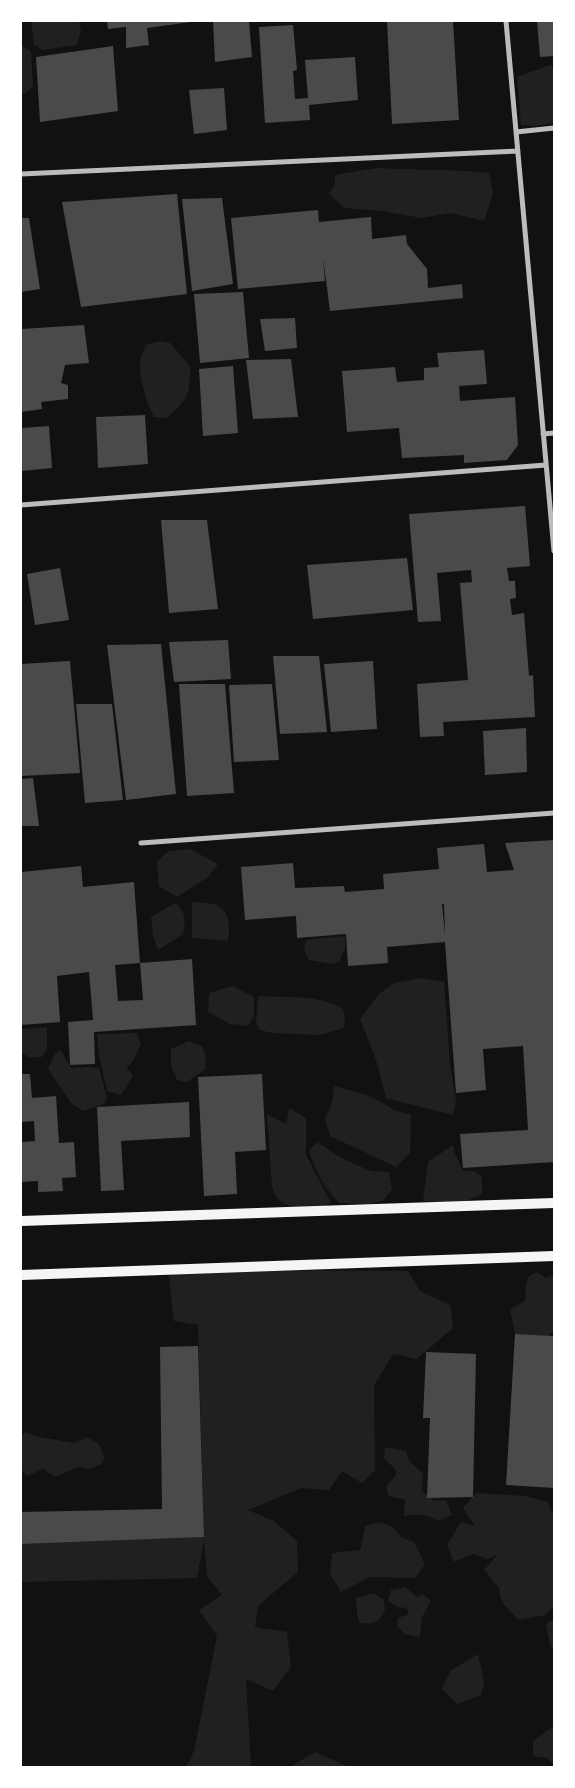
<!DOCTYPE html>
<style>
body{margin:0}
#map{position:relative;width:575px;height:1788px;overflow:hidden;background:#111;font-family:Mulish,sans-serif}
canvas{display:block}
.frame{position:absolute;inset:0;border:22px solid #fff;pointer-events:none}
</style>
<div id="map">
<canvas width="575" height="1788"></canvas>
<div class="frame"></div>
</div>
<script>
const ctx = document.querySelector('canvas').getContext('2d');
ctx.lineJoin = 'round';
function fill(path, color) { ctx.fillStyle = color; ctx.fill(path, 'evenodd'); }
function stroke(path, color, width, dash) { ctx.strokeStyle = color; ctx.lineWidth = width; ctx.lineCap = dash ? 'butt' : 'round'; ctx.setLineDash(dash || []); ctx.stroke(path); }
const green = new Path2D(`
 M31 21H79L81 31 77 45 43 50 34 45Z
 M21 45 31 51 33 87 21 96Z
 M550 65 554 68V123L534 126 521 125 517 77Z
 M377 168C415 170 452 169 489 173L493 194 484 221 451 213 421 218 382 211 344 208 329 194 335 184V175Z
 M159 341 170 343 191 367C189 375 190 381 189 388 188 399 175 410 168 418L154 417C146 401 140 382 140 364 140 358 144 351 146 345Z
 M190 849 218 864 208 877 177 897 159 886 157 861 169 851Z
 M192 902C199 903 209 902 216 905 231 911 230 928 228 941L192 938Z
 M175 903C186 910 186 922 183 934L158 950 153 935 151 917Z
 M345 936V949L342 953 340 961 332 964 309 960 304 950 306 940Z
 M421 978 444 982 450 1062 456 1102 453 1115 386 1098 376 1060 360 1019 379 994 394 983Z
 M233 986 254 997V1016L248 1026 230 1024 208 1012 209 993Z
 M258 996C285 998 320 994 343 1009L345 1017 344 1028 320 1035 272 1033 260 1030 256 1023Z
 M47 1027V1048L42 1057H29L22 1053 21 1029Z
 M137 1033 141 1044 133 1061 129 1066H126L133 1076 121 1095 107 1091 99 1055 97 1034Z
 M189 1041 202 1046 206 1056 205 1069 187 1082 177 1080 171 1065V1049Z
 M61 1050 71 1068 92 1067 99 1068 107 1098 104 1104 83 1111 71 1103 48 1069 55 1053Z
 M334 1086C349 1090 365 1093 379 1101 393 1108 393 1112 411 1114L410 1153 396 1167 330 1136 325 1119 333 1100Z
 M289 1108 306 1118V1155L331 1203C316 1211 290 1212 277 1198 275 1195 273 1190 272 1186L267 1114 286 1124Z
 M317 1142 345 1160 371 1171 389 1172 392 1189 383 1201 371 1204 339 1203C325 1188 315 1171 309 1151Z
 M453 1145 455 1154 463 1171H474L482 1177V1194L462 1203 423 1201 428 1162Z
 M168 1270 408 1271 420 1291 450 1305 453 1328 417 1359 393 1354 374 1386 375 1470 362 1483 342 1471 329 1490 301 1488 248 1510 274 1521 297 1541 298 1572 258 1606 255 1627 287 1632 291 1667 273 1691 246 1679 251 1767H186L194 1751 217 1636 199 1610 222 1595 207 1577 204 1540 197 1578 21 1582V1544L204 1537 198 1325 174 1321Z
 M537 1272 546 1278 554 1275V1331L548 1336 515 1334 510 1309 525 1301 526 1294 525 1287 529 1276Z
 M26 1432 39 1437 75 1443 87 1437 98 1443 105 1458 101 1464 90 1469 78 1467 55 1477 43 1469 27 1476 21 1469V1435Z
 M385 1447 406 1451 409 1461 423 1474 422 1491 434 1501 446 1500 452 1515 438 1521C426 1514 418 1514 404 1516L405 1500 389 1496 386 1487 396 1475V1470L384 1458Z
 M476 1493 526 1496 548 1502 554 1516V1606L545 1615 518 1620 502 1602 499 1588 484 1570 498 1554 488 1559 473 1554 454 1562 447 1545 461 1522 475 1526 463 1508Z
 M381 1522 393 1527 402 1538 414 1542 425 1564 415 1578 370 1577 341 1592 330 1574 332 1553 360 1550 365 1526Z
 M405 1587 417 1597 423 1594 431 1601 422 1617 420 1637 404 1634 397 1626 398 1618 409 1614 407 1608 397 1607 388 1601 391 1590Z
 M374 1593 384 1600 385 1611C379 1622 373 1625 360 1623L357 1615 356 1598Z
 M554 1619V1649L550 1645 546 1624Z
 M478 1654 484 1682 481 1695 457 1704 442 1689 450 1671Z
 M554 1726V1765L547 1758 533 1756V1741Z
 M315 1752 349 1767H290Z`);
const building = new Path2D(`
 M107 21H191V22L147 28 149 45 126 48V27L108 29Z
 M213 21H249L252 57 215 62Z
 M387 21H453L459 120 392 124Z
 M537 21H554V56L540 57Z
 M293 25 297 70 293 71 295 99 308 98 305 60 355 57 358 100 309 105 310 120 265 123 259 27Z
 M113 46 118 111 40 122 36 57Z
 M224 88 227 130 194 134 189 90Z
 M177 194 187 294 81 307 62 202Z
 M222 198 233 284 192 291 182 199Z
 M318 210 319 222 371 217 372 239 406 235 407 244 427 269 428 288 462 284 463 298 330 311 323 257 325 281 238 289 231 218Z
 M21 218H29L40 289 21 292Z
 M243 292 249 358 200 363 194 294Z
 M295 318 297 348 265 351 260 319Z
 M84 325 89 363 65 365 61 383 68 385V399L41 402 42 409 21 412V329Z
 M484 350 487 384 459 386 460 401 515 397 518 445 507 460 464 463V455L402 458 399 428 347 432 342 371 395 367 397 382 424 380V368L439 367 437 353Z
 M291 359 298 417 253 419 246 360Z
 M233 366 238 433 203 436 199 369Z
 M145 415 148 464 98 468 96 417Z
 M49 426 52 468 21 471V428Z
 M525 506 530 566 507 568 509 581H515L516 598 510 599 512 615 524 613 529 676 533 675 535 717 443 722 444 736 420 737 417 684 468 680 460 583 472 582 471 570 437 573 441 621 418 622 409 514Z
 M161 520H207L218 609 169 613Z
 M407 558 413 610 313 619 307 565Z
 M60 568 69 620 35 625 27 574Z
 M228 640 231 679 174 682 169 642Z
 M161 644 176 794 126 800 107 645Z
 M273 656H319L327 732 280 734Z
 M70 661 80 773 21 776V664Z
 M373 661 377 729 331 732 324 664Z
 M179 684H225L234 793 187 796Z
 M272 684 279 760 234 762 229 685Z
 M76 704H112L123 800 85 803Z
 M526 728 527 772 485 775 483 731Z
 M33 778 39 826H21V779Z
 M554 840V1162L463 1168 460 1134 528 1130 523 1046 483 1049 486 1090 456 1093 445 942 387 947 388 963 348 966 346 934 297 938 296 916 245 920 241 867 293 863 295 888 344 886 345 892 384 889 383 874 439 869 437 848 484 844 487 872 514 870 505 843ZM442 904H444L445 936Z
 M81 866 83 887 134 882 140 963 115 965 118 1001 143 1000 140 963 192 959 196 1025 94 1032 95 1064 70 1065 68 1022 93 1020 89 972 57 976 60 1022 21 1025V872Z
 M21 1074H30L32 1098 56 1096 59 1143 74 1142 76 1177 62 1178 63 1191 38 1192V1181L21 1182V1142L35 1141 34 1121 21 1122Z
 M262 1074 266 1150 235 1152 237 1194 204 1196 198 1077Z
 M189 1102 190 1137 121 1141 124 1190 101 1191 97 1107Z
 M515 1334 554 1336V1488L506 1485Z
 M198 1346 204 1537 21 1544V1512L162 1509 160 1347Z
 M426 1352 476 1354 473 1497 427 1498 430 1418H423Z`);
const minor = new Path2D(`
 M506 21 554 551
 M516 132 554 128
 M21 174 518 151
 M543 434 554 433
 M21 505 546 465
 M141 843 554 813`);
const secondary = new Path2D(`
 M21 1221 554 1203
 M21 1275 554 1256`);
fill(green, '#202020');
fill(building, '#4a4a4a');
stroke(minor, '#bcbcbc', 5);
stroke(secondary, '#f5f5f5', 10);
</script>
